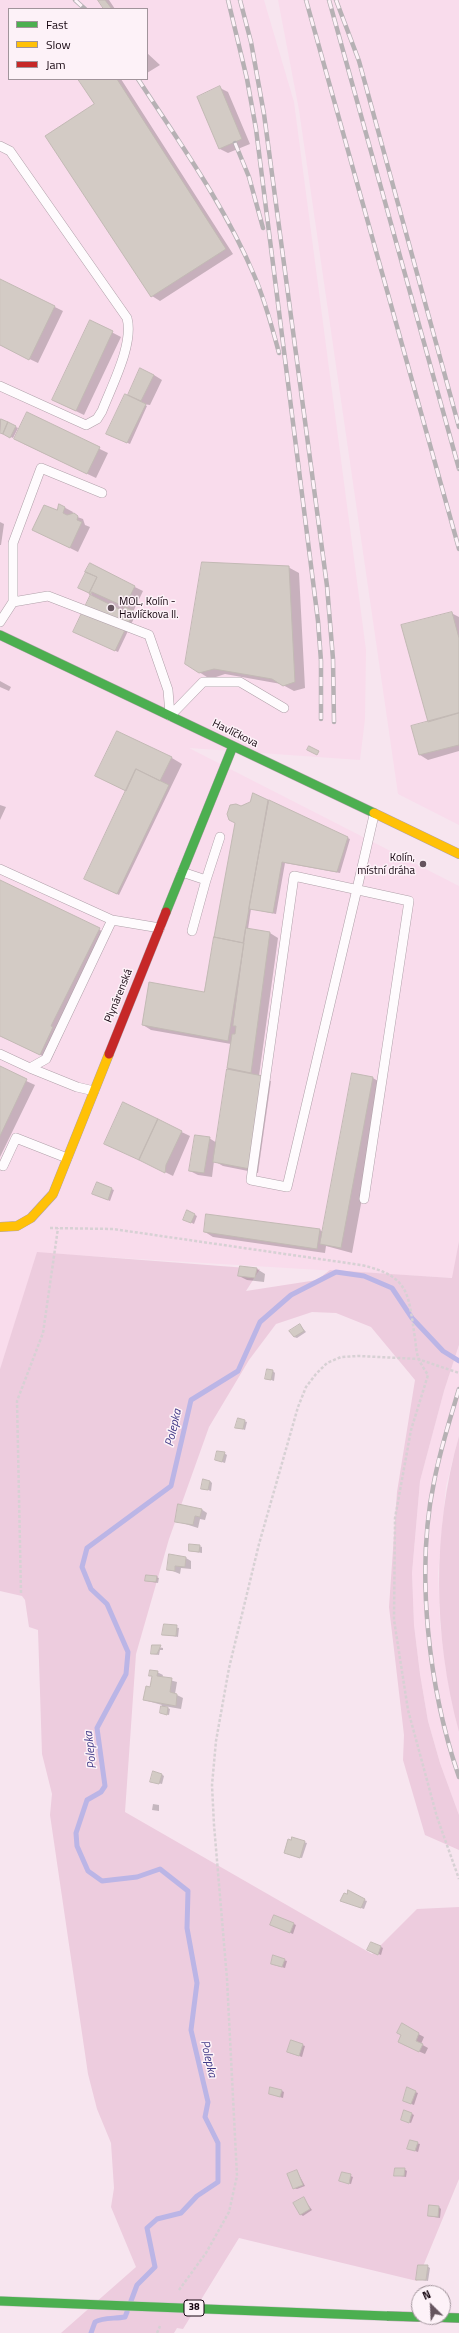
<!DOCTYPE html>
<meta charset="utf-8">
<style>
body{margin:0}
#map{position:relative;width:459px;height:2333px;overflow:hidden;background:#f7e5ef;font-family:"Titillium Web",sans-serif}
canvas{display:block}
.legend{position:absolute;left:8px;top:8px;width:140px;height:72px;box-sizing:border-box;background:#fdf2f8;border:1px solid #a1949b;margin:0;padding:5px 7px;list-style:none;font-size:12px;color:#160610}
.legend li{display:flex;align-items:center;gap:8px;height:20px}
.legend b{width:20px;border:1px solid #a1949b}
.north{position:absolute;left:411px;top:2285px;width:40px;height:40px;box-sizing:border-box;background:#fdf2f8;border:1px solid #a1949b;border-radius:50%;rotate:336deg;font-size:11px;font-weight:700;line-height:16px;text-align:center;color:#160610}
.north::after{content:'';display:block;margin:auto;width:14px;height:18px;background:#65545e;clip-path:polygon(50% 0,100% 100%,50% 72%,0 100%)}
</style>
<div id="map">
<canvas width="459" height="2333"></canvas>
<ul class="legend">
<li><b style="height:5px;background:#4caf50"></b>Fast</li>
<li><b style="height:5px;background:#ffc107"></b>Slow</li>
<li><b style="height:5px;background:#c62828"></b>Jam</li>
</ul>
<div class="north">N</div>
</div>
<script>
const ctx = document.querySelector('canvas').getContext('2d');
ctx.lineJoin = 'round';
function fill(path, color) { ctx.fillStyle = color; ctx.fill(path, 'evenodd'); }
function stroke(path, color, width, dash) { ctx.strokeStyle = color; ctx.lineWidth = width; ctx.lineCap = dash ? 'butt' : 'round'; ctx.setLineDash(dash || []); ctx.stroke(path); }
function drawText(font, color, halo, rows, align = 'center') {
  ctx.font = font + ' "Titillium Web",sans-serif'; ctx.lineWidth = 3; ctx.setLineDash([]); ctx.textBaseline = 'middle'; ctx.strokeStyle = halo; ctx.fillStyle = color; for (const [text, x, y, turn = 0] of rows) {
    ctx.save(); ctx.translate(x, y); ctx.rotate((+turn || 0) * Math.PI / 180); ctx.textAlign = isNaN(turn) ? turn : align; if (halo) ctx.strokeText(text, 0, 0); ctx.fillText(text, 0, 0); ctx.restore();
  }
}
const built = new Path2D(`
 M0 0H264L294 102 366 650 365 719 360 760 189 748 459 886V1241L453 1278 38 1253 0 1369ZM9 9H147V79H9Z
 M278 0H459V825L398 794 299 110Z
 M459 1345V1436L446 1486 438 1573 440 1623 446 1670 459 1732V1815L440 1763 428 1721 420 1674 414 1625 412 1573 420 1481 444 1391Z`);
const green = new Path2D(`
 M459 1241V1345L444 1391 420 1481 412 1573 414 1625 420 1674 428 1721 440 1763 459 1815V1850L425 1835 403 1760 404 1735 389 1607 397 1492 415 1380 371 1327 336 1313 312 1312 276 1324 249 1360 209 1427 169 1539 136 1654 125 1812 372 1954 417 1909 459 1907V2179L417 2281 239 2238 183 2329 177 2328 174 2333H61L136 2267 111 2207 114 2188 111 2143 97 2109 88 2074 50 1815 52 1794 42 1754 38 1630 29 1627 25 1600 22 1596 0 1591V1369L37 1252 260 1269 246 1291 317 1280 330 1270 452 1278Z
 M459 1436V1732C433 1635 432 1532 459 1436Z`);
const shadow = new Path2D(`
 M99 0H109L115 9H106Z
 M147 53 160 65 147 73Z
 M79 79H121L233 254 160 301 152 296 96 105Z
 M220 88 228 92 250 144 228 153 220 149Z
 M0 280 63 311 38 363 0 345Z
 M90 321 121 337 84 415 61 404Z
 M154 375 162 380 150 405 143 404 147 406 130 444 110 435 138 400 129 395Z
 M28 414 108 453 96 478 24 444Z
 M0 419 18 428 13 438 0 432Z
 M60 505 73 512 72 515 83 519 85 525 90 527 78 552 42 534Z
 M0 522 4 524 1 545H0Z
 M90 565 143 591 133 612 136 614 118 652 77 633 92 595 81 589Z
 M288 567 299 573 305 688 294 691 281 684 225 674 210 679 199 672Z
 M451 613 459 617V751L428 760 420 755 413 727 429 722Z
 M0 681 11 687 9 691 0 687Z
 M172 758 182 764 119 895 85 878 126 791 96 776Z
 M254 795 350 839 340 873 285 863 276 914 251 909 248 929 270 933 278 938 259 1076 271 1081 258 1173 223 1166 214 1161 212 1177 198 1175 190 1171 209 1138 217 1143 231 1044 151 1030 143 1025 205 993 241 807 251 803Z
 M0 805 6 807 0 820Z
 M0 881 110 935 61 1033 63 1034 51 1060 0 1036Z
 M0 1069 35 1085 0 1157Z
 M353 1074 373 1078 383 1084 352 1253 326 1246 325 1253 213 1237 205 1232 320 1230 323 1232Z
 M123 1104 190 1136 173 1176 149 1164Z
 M98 1183 114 1190 110 1201 96 1195Z
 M188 1211 197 1216 194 1224 184 1219Z
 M257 1269 265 1274 264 1282 247 1280 239 1276Z
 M300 1325 306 1332 297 1338 294 1337Z
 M273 1371 275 1373 274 1381 266 1378Z
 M244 1421 247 1422 245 1430 236 1427Z
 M224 1453 227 1455 225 1463 216 1460Z
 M210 1481 212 1483 211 1491 202 1488Z
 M201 1509 207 1513 205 1520 200 1519 198 1528 176 1521Z
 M199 1546 202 1547V1553L190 1551Z
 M186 1558 191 1561V1569L181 1568 180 1574 168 1569Z
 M156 1577 159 1578 158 1583 147 1581Z
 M164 1625 179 1628 178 1637 163 1634Z
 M153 1646 163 1648V1650H160L159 1655 152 1654Z
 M157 1672 163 1675 162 1678 177 1682 175 1694 183 1698 181 1709 164 1706 170 1709 169 1715 161 1713 162 1705 144 1700 151 1688 153 1677 150 1675Z
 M161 1774 164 1776 162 1784 154 1782Z
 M153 1804 159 1805V1811L152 1810Z
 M304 1842 307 1843 302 1858 287 1854Z
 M364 1900 367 1901 364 1909 341 1901Z
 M294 1924 296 1925 293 1934 274 1926Z
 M381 1947 383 1948 381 1955 371 1951Z
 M284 1960 287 1961 285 1968 274 1965Z
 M402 2025 424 2037 421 2044 428 2048 425 2054 404 2045Z
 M292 2041 305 2046 302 2057 290 2053Z
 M408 2089 418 2093 414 2105 406 2102Z
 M282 2091 284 2092 283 2098 270 2094Z
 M412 2114 414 2115 411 2123 403 2120Z
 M417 2143 420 2144 418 2152 409 2149Z
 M404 2169 407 2171 406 2177 395 2175Z
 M297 2171 305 2186 297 2189 294 2188Z
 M343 2173 353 2177 351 2184 343 2182Z
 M304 2199 312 2210 303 2216 300 2214Z
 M439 2207 441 2209 440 2218 429 2216Z
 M427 2266 430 2268 428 2281 417 2279Z`);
const stream = new Path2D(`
 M131 2301 137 2285 155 2267 147 2228 157 2219 181 2213 197 2196 218 2182V2143L205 2117 208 2102 191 2030 197 1983 187 1928 188 1891 160 1869 137 1877 102 1881 88 1871 77 1846 76 1833 87 1800 101 1792 105 1786 97 1728 126 1674 128 1652 107 1604 91 1589 82 1567 87 1548 171 1486 191 1400 238 1371 260 1322 291 1295 336 1272 364 1276 392 1288 412 1318 443 1351 459 1361
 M91 2333 95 2322C103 2317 115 2319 125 2317L127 2312`);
const building = new Path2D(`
 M98 0H105L112 9H104Z
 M78 79H117L226 249 151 297 45 136 94 104Z
 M220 86 242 139 219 149 197 97Z
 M0 279 55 306 29 360 0 345Z
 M90 320 113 331 76 411 52 400Z
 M140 368 154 375 141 401 128 395Z
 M125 394 146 404 127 443 106 434Z
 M27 412 100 447 87 474 14 439Z
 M1 419 8 422 3 434 0 433Z
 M8 422 16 426 10 438 3 434Z
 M59 504 65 507 63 513 67 515 74 513 78 516 77 520 82 522 70 548 32 530 44 505 57 510Z
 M202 562 289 566 295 682 283 686 272 679 214 669 199 673 185 664Z
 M90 563 135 586 123 611 89 594 97 577 85 572Z
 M86 572 97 577 89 593 78 588Z
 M92 592 134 611 115 651 73 632Z
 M452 612 459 638V713L428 722 401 625Z
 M459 713V745L419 755 411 726Z
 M117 731 172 757 160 781 136 769 126 791 95 776Z
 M309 746 319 751 317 755 307 750Z
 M136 769 169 785 117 894 84 879Z
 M253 793 268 800 243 943 214 937 235 823 229 820 227 814 230 805 236 804 241 806 250 802Z
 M269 800 348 837 337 872 282 862 273 913 249 909Z
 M0 880 100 928 51 1026 53 1027 40 1055 0 1036Z
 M246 928 270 932 251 1073 227 1068 232 1034H235L236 1026H233Z
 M214 937 244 943 228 1041 142 1025 149 982 204 992Z
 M0 1066 27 1079 0 1136Z
 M227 1069 263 1076 250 1169 213 1162Z
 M352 1073 373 1077 341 1248 320 1244Z
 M123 1102 158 1119 139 1160 104 1144Z
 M158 1119 182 1131 166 1165 165 1173 139 1160Z
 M195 1135 210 1137 204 1173 189 1171Z
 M97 1182 112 1188 108 1200 92 1194Z
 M187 1210 195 1214 191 1223 183 1220Z
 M206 1214 320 1229 317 1249 204 1232Z
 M240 1266 257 1268 255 1278 238 1276Z
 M300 1324 304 1331 294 1337 289 1331Z
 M267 1369 273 1370 271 1380 265 1379Z
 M238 1418 245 1420 243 1429 235 1428Z
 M217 1451 225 1452 222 1462 215 1460Z
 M203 1479 210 1481 208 1490 201 1489Z
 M178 1504 202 1509 200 1517 195 1516 193 1525 175 1522Z
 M189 1544 200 1545 199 1552 189 1551Z
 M169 1554 186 1557 185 1567 175 1566V1571L167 1570Z
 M146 1575 157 1576 156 1582 145 1581Z
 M164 1624 177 1625 176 1636 162 1635Z
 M152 1645H161L157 1654H151Z
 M150 1670 158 1671 157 1676 172 1678 170 1692 177 1694 176 1706 143 1700 146 1686 150 1687 152 1676H149Z
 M161 1706 168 1707 167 1715 160 1713Z
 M153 1771 162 1774 159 1784 150 1782Z
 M292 1837 305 1841 300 1858 284 1853 288 1839 291 1840Z
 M348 1890 365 1899 361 1908 340 1901 344 1893 347 1894Z
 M274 1915 294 1923 290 1933 270 1925Z
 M371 1942 381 1946 378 1955 367 1950Z
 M273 1955 285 1959 282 1967 271 1964Z
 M402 2023 419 2033 416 2041 423 2044 419 2052 398 2042 401 2035 397 2033Z
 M291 2040 303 2044 299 2056 287 2052Z
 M270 2087 282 2090 280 2097 269 2094Z
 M407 2087 416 2091 411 2104 403 2101Z
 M404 2110 412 2113 409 2123 401 2120Z
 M410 2140 418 2142 415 2151 407 2149Z
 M395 2168H405L404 2176H394Z
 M297 2170 303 2185 293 2189 287 2174Z
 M342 2172 351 2174 349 2184 339 2181Z
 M304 2197 310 2209 300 2215 293 2203Z
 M429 2205 439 2206 438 2217 428 2216Z
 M418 2265H428L426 2280H416Z`);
const path = new Path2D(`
 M50 1228 113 1229 361 1265C411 1276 408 1295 415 1338 416 1345 416 1353 419 1359 421 1365 425 1370 428 1375L411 1430 395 1518 394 1620 408 1710 437 1817 459 1879
 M21 1593 17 1401 43 1333 58 1228
 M179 2290 206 2253 229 2212 237 2176 227 1979 214 1825 212 1785 216 1741 229 1668 259 1544 298 1407 306 1387 316 1374 327 1363 341 1357 358 1356 418 1359 459 1373
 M157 2333 160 2326`);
const lane = new Path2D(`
 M0 146 10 151 127 318C134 344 112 385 102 411L97 419 86 425 0 386
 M13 602V543L41 468 102 493
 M0 622 13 602 48 596 149 635 168 690 170 715
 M170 716 203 682H240L284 708
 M0 869 112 920 160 928
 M182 872 206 880 192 931
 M206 880 220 837
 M0 1054 30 1068 46 1059 112 920
 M30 1068 77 1087 94 1091
 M3 1166 16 1138 67 1158
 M364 1199 409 901 294 876 251 1180 287 1187 357 889 374 815`);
const fast = new Path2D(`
 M0 635 374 813
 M166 912 233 746
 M387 2316 419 2317
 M427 2317 459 2318`);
const slow = new Path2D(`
 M374 813 459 854
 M0 1227 17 1226 31 1218 53 1194 109 1054`);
const jam = new Path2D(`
 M109 1054 166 912`);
const rail = new Path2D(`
 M75 0 85 9
 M228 0 247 79 256 129 318 621 321 661V719
 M240 0 251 42 264 114 327 586 333 659 334 722
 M306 0 459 549
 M329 0 459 469
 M336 0 359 61 459 427
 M138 79C179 142 225 206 254 275 265 300 272 327 279 353
 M235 143 249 177 263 228
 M459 1389C450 1419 440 1450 434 1482 415 1573 429 1690 459 1777`);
const fastBridge = new Path2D(`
 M0 2301 387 2316`);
const markers = [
 [111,608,4,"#65545e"],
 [423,864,4,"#65545e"]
];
const shields = [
 [194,2308,20]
];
const shieldNames = [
 ["38",194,2308]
];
const poiNames = [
 ["MOL, Kolín -",119,602],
 ["Havlíčkova II.",119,615],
 ["Kolín,",415,858,"right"],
 ["místní dráha",415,871,"right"]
];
const streetNames = [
 ["Havlíčkova",235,734,26],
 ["Plynárenská",119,996,-68]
];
const waterNames = [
 ["Polepka",174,1428,-77],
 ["Polepka",91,1750,-96],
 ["Polepka",208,2059,77]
];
fill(built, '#f9dcec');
fill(green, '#edccde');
fill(shadow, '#0003');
stroke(stream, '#bbb5e6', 5);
fill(building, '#d3cbc5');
stroke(building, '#c3bab5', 1);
stroke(lane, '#b0a0a9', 10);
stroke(fast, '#b0a0a9', 10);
stroke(slow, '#b0a0a9', 10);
stroke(jam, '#b0a0a9', 10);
stroke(path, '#d7d1d4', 2.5, [3, 2]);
stroke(lane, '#fefbfd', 9);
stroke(fast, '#4caf50', 9);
stroke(slow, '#ffc107', 9);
stroke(jam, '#c62828', 9);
stroke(rail, '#b6b1b4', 4.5);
stroke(rail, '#fdf2f8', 3, [9]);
stroke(fastBridge, '#cdc4ca', 10, []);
stroke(fastBridge, '#4caf50', 9);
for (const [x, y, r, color] of markers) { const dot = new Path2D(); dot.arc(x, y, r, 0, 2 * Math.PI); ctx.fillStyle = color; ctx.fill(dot); stroke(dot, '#fdf2f8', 1.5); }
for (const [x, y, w] of shields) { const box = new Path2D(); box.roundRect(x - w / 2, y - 8, w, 16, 3); ctx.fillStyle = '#fdf2f8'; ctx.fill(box); stroke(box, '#160610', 1); }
drawText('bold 10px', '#160610', null, shieldNames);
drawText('11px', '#160610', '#fdf2f8', poiNames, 'left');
drawText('11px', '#160610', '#fdf2f8', streetNames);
drawText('italic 12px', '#433c88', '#fdf2f8', waterNames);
</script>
